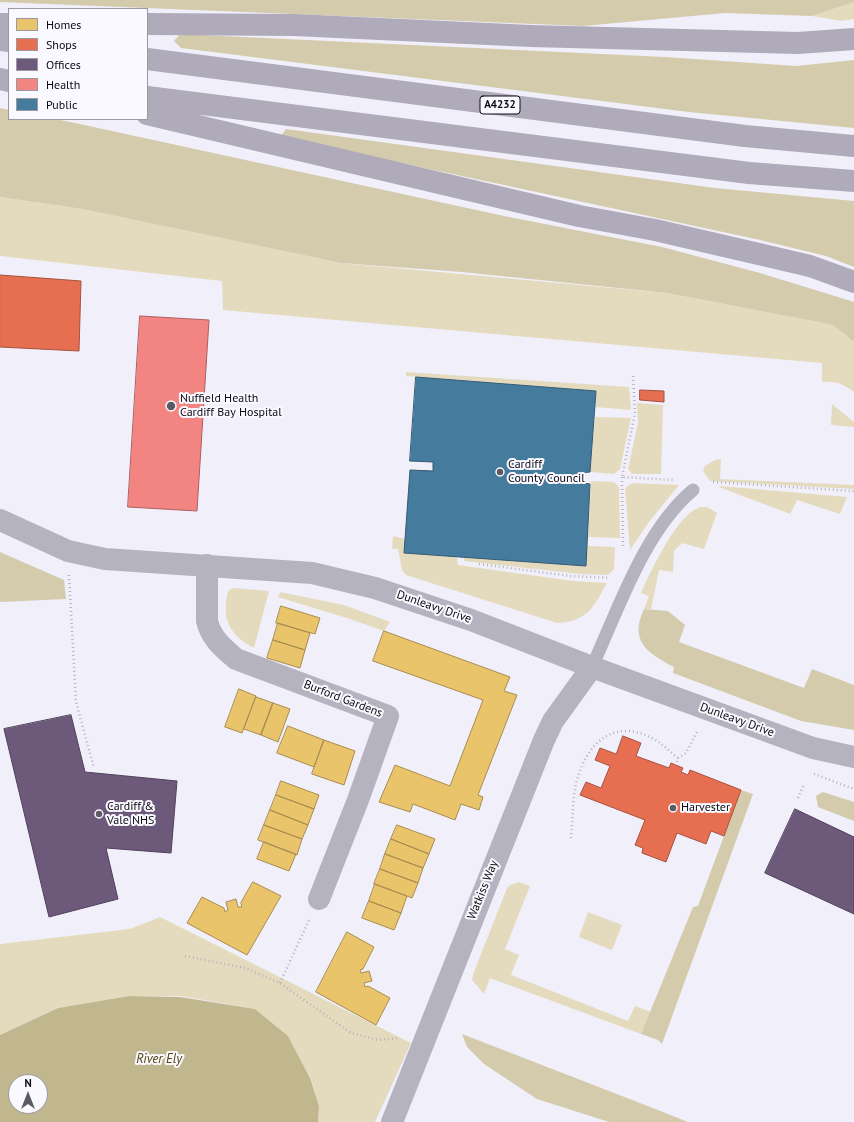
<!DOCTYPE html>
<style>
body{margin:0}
#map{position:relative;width:854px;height:1122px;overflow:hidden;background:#f1effa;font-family:"PT Sans",sans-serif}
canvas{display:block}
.legend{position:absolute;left:8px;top:8px;width:140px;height:112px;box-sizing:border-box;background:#faf9ff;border:1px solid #9b99a0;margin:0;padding:5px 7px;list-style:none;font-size:12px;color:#0c0a12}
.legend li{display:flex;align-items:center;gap:8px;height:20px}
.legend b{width:20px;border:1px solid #9b99a0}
.north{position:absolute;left:8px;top:1074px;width:40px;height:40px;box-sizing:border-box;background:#faf9ff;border:1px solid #9b99a0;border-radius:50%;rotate:0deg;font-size:11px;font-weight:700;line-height:16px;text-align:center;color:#0c0a12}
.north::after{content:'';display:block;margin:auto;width:14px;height:18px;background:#5c5a63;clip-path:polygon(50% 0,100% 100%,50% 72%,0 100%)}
</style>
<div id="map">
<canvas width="854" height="1122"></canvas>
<ul class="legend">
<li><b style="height:11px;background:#e9c46a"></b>Homes</li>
<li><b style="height:11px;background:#e76f51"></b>Shops</li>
<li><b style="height:11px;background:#6d597a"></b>Offices</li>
<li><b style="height:11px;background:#f28482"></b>Health</li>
<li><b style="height:11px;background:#457b9d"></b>Public</li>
</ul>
<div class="north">N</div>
</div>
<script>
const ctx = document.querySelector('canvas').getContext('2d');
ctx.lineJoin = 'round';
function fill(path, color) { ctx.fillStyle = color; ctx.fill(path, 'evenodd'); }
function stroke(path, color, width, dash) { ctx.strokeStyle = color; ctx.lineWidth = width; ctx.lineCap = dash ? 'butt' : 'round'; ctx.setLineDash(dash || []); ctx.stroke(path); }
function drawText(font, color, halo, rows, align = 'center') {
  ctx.font = font + ' "PT Sans",sans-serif'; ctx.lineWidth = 4; ctx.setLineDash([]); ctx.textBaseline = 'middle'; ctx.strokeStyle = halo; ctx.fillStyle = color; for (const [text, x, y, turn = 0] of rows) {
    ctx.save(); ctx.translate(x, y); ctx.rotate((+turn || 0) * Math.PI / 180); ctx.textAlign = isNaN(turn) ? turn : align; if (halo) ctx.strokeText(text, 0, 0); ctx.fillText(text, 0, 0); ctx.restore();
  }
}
const green = new Path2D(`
 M854 2V19L841 21 812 16Z
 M0 197 82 209 341 263 667 293 833 325 854 342V392C844 384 835 381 822 382V363L223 310 222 281 0 256Z
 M406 372 629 387 631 410 595 407 596 391 406 376Z
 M637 403 663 405 661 474H632L628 469 638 423Z
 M832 404 854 422V427L831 425Z
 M595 417 631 418 620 469 614 474 590 472Z
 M721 459 720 479 854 485V489L710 481 703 471 705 466 715 460Z
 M591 481 614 482 619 487 620 538 588 537Z
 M632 483 679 485 649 522 630 550 625 488Z
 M720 486 847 497 840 514 797 500 790 514 719 487Z
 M700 507H707L717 513 704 549 682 543 674 551 673 572 659 570 651 609H644L649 596 641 593C651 571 677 514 700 507Z
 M393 536 405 539V553L457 557 458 565 573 581 607 583C593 608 588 621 557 623L406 575 402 570 398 549H392Z
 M587 546 615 547 614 569 608 575 580 574 464 561V557L586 566Z
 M233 588 269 591 254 648C229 635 221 618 228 591Z
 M280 592 344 605 390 622 384 631 350 619 278 597Z
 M519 882 530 886 505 949 519 955 511 975 628 1021 635 1006 651 1012 641 1034 490 978 484 994 472 980 474 972 507 888 510 885Z
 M588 912 622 925 612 950 579 937Z
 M160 917 411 1043 375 1122H318L319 1106 310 1078 288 1036 255 1009 181 996H129L58 1008 0 1035V944L130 929Z`);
const forest = new Path2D(`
 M0 0H854V2L812 16 725 13 583 26 0 2Z
 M180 34 665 57 796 66 854 60V128L689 112 181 48 174 41Z
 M0 108 9 110V119H55L75 123 504 216 662 247 760 273 854 302V342L833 325 667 293 462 272 341 263 82 209 0 197Z
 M286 129 715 188 854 201V267L826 256 760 240 280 137Z
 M0 552 64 580 66 599 0 602Z
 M644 609 668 611 685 625 679 642 804 688 812 669 854 685V730L801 721 673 673 674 667C647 653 629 641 644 609Z
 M741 790 753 794 662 1044 658 1040 641 1034 693 907 698 906Z
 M823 792 854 802V821L818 807 816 796Z
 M462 1034 658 1110 688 1122H609L537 1099 484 1064 467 1047Z`);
const water = new Path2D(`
 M129 996 180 997 255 1009 288 1036 310 1078 319 1106 318 1122H0V1035L58 1008ZM16 1082H40V1106H16Z`);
const homes = new Path2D(`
 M281 606 320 618 315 634 276 623Z
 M278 623 310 633 305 650 273 640Z
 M384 631 510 677 504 691 517 695 478 795 483 797 479 810 461 804 455 820 413 804 410 812 379 802 395 765 450 786 483 700 373 661Z
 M273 640 305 650 300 668 267 658Z
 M239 689 256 696 242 733 225 727Z
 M256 697 273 703 261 735 244 729Z
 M273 703 290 709 278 742 261 735Z
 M288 726 324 740 314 767 277 753Z
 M324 740 355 751 344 785 312 774Z
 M281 781 319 795 314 809 276 795Z
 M276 795 314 809 308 825 270 810Z
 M270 810 308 825 302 839 264 825Z
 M264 825 302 839 297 855 258 840Z
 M397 825 435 839 429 854 391 839Z
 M391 839 429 854 423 868 385 854Z
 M264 842 296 854 289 871 257 859Z
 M385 854 423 868 418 883 380 869Z
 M380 869 418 883 412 898 374 884Z
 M253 882 281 896 247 955 187 923 202 897 224 908 225 912 228 910 226 902 236 899 238 907H242L241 903Z
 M375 884 407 896 401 913 369 901Z
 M369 901 401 913 394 930 362 918Z
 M347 932 374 947 363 969 360 970 361 973 369 971 372 981 364 983 365 987 368 986 390 998 376 1025 316 992Z`);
const shops = new Path2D(`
 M0 275 81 281 79 351 0 347Z
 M640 390 664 391V402L640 400Z
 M623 736 641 743 636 756 669 768 671 763 683 768 681 772 688 775 690 770 741 790 724 836 711 831 706 844 677 833 666 862 642 853 643 848 635 845 645 820 580 795 586 782 601 788 610 766 595 760 600 748 616 754Z`);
const offices = new Path2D(`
 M71 715 85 772 177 781 171 853 106 848 118 899 49 917 4 729Z
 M795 809 854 837V914L765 873Z`);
const health = new Path2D(`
 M140 316 209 320 197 511 128 507Z`);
const public = new Path2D(`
 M416 377 596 391 590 472 578 473V482L590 484 586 566 404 553 410 470 433 471V462L410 461Z`);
const path = new Path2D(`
 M633 376 635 413 622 477 674 480
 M622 477 623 549
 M713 482 854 491
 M479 564 571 576 610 578
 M69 575 76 702 94 768
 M678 758 686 753 697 732
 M814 774 854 789
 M798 798 804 784
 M571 838C573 819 572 799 577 780 587 743 614 717 654 739 663 744 670 752 678 758L676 765
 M185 956 245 968 280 983 351 1033 378 1040 400 1038
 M280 983 309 920`);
const lane = new Path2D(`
 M592 667C618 610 644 531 693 490`);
const street = new Path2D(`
 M0 520 68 551 105 559 312 573 375 588 471 620 592 667 813 748 854 757
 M207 565V621C211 638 223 648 236 659L388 716 358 800 319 899
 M392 1122 544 740 553 721 592 667`);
const primary = new Path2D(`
 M0 24H9
 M147 24 294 25 531 36 798 43 854 39
 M0 40 9 41
 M147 59 745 136 854 146
 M0 79 9 81
 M147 97 749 173 854 181
 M147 114 579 216 655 230 763 255 810 266 854 282`);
const markers = [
 [171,406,5,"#5c5a63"],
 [500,472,4,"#5c5a63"],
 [673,808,4,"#5c5a63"],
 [99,814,4,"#5c5a63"]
];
const shields = [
 [500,105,40]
];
const shieldNames = [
 ["A4232",500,105]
];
const poiNames = [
 ["Nuffield Health",180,399],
 ["Cardiff Bay Hospital",180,413],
 ["Cardiff",508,465],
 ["County Council",508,479],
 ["Cardiff &",107,807],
 ["Vale NHS",107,821],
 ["Harvester",681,808]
];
const streetNames = [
 ["Dunleavy Drive",434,607,19],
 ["Burford Gardens",343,699,21],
 ["Dunleavy Drive",737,720,20],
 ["Watkiss Way",483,890,-68]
];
const waterNames = [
 ["River Ely",159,1059]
];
fill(green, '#e4dbbe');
fill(forest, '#d4cbad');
fill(water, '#c1b78e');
fill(homes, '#e9c46a');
stroke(homes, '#a78c50', 1);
fill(shops, '#e76f51');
stroke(shops, '#a5513e', 1);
fill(offices, '#6d597a');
stroke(offices, '#50415b', 1);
fill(health, '#f28482');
stroke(health, '#ad5f60', 1);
fill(public, '#457b9d');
stroke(public, '#345973', 1);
stroke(path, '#b5b3be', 2.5, [1, 3]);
stroke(lane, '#b6b3c1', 13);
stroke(street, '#b6b3c1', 22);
stroke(primary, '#afabba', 22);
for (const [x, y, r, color] of markers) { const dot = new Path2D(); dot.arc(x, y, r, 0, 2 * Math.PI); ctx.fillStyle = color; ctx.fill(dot); stroke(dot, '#faf9ff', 1.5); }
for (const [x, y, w] of shields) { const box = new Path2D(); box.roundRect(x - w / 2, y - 9, w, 18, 3); ctx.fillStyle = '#faf9ff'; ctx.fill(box); stroke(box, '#0c0a12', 1); }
drawText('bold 11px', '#0c0a12', null, shieldNames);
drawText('12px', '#0c0a12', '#faf9ff', poiNames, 'left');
drawText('12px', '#0c0a12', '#faf9ff', streetNames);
drawText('italic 13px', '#4f4412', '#faf9ff', waterNames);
</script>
